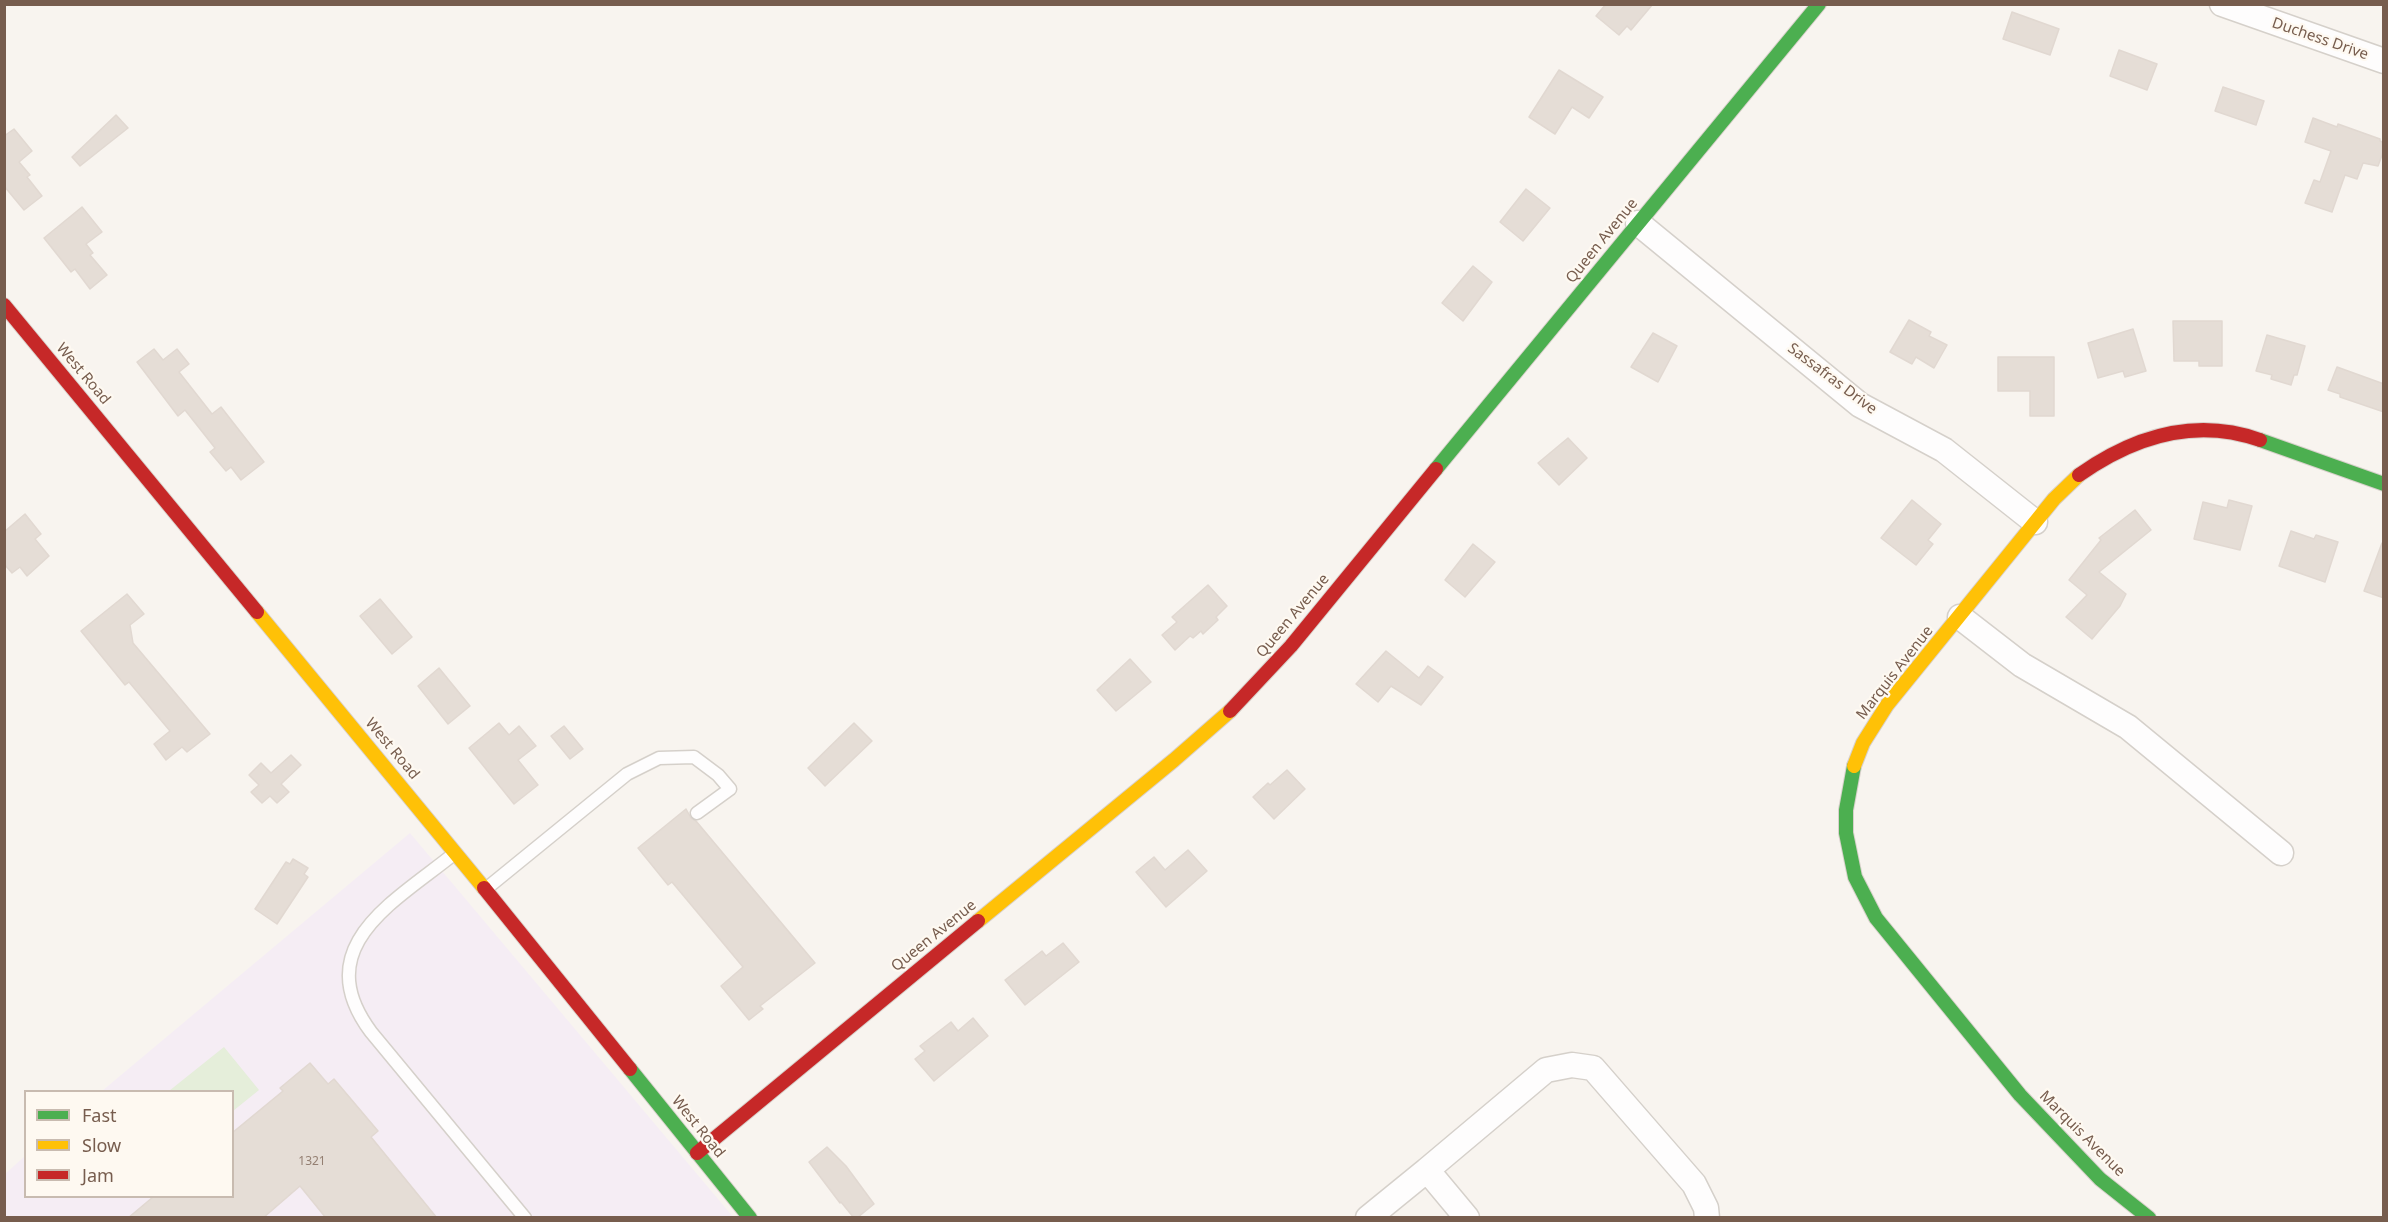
<!DOCTYPE html>
<style>
body{margin:0}
#map{position:relative;width:2388px;height:1222px;overflow:hidden;background:#f8f4ef;font-family:"Noto Sans",sans-serif}
canvas{display:block}
.frame{position:absolute;inset:0;border:6px solid #775d4e;pointer-events:none}
.legend{position:absolute;left:24px;top:1090px;width:210px;height:108px;box-sizing:border-box;background:#fef9f1;border:2px solid #c8bbb0;margin:0;padding:8px 10px;list-style:none;font-size:18px;color:#775d4e}
.legend li{display:flex;align-items:center;gap:12px;height:30px}
.legend b{width:30px;border:2px solid #c8bbb0}
</style>
<div id="map">
<canvas width="2388" height="1222"></canvas>
<div class="frame"></div>
<ul class="legend">
<li><b style="height:8px;background:#4caf50"></b>Fast</li>
<li><b style="height:8px;background:#ffc107"></b>Slow</li>
<li><b style="height:8px;background:#c62828"></b>Jam</li>
</ul>
</div>
<script>
const ctx = document.querySelector('canvas').getContext('2d');
ctx.lineJoin = 'round';
function fill(path, color) { ctx.fillStyle = color; ctx.fill(path, 'evenodd'); }
function stroke(path, color, width, dash) { ctx.strokeStyle = color; ctx.lineWidth = width; ctx.lineCap = dash ? 'butt' : 'round'; ctx.setLineDash(dash || []); ctx.stroke(path); }
function drawText(font, color, halo, rows, align = 'center') {
  ctx.font = font + ' "Noto Sans",sans-serif'; ctx.lineWidth = 4.5; ctx.setLineDash([]); ctx.textBaseline = 'middle'; ctx.strokeStyle = halo; ctx.fillStyle = color; for (const [text, x, y, turn = 0] of rows) {
    ctx.save(); ctx.translate(x, y); ctx.rotate((+turn || 0) * Math.PI / 180); ctx.textAlign = isNaN(turn) ? turn : align; if (halo) ctx.strokeText(text, 0, 0); ctx.fillText(text, 0, 0); ctx.restore();
  }
}
const education = new Path2D(`
 M410 833 734 1218H5V1174L25 1156 26 1196H232V1092L102 1091Z`);
const green = new Path2D(`
 M224 1047 259 1090 233 1111 232 1092 169 1091Z`);
const building = new Path2D(`
 M1606 4H1653L1631 30 1627 26 1619 35 1596 16Z
 M2012 12 2059 29 2050 55 2003 39Z
 M2119 50 2157 64 2147 90 2110 76Z
 M1559 70 1603 97 1589 118 1572 107 1555 134 1529 117Z
 M2223 87 2264 101 2256 125 2215 111Z
 M116 115 128 128 80 166 72 157Z
 M2313 118 2337 127 2338 124 2380 139V141L2384 143V150L2378 166 2363 163 2357 179 2345 175 2332 212 2305 203 2314 180 2320 182 2331 151 2305 142Z
 M14 129 32 151 19 162 30 175 27 177 42 196 24 210 4 186V136Z
 M1526 189 1550 208 1523 241 1500 222Z
 M82 207 102 232 86 244 93 253 90 255 107 275 90 289 75 269 71 272 44 238Z
 M1473 266 1492 282 1463 321 1442 303Z
 M1909 320 1931 332 1929 336 1947 345 1934 368 1916 357 1912 364 1890 352Z
 M2173 321H2222V366H2199V361H2174Z
 M2133 329 2146 371 2125 377 2123 371 2098 378 2088 343Z
 M1653 333 1677 346 1658 382 1631 367Z
 M2267 335 2305 346 2297 375H2294L2291 385 2271 379 2272 375 2256 371Z
 M154 349 163 360 177 349 189 364 179 372 212 414 221 407 264 462 241 480 231 467 226 471 210 452 215 448 185 410 178 416 137 362Z
 M1998 357H2054V416H2030V391H1998Z
 M2337 367 2384 384V412L2340 397V394L2328 390Z
 M1568 438 1587 458 1559 485 1538 463Z
 M1912 500 1941 524 1928 540 1933 544 1916 565 1881 538Z
 M2229 500 2252 506 2240 550 2194 539 2203 502 2227 508Z
 M2135 510 2151 530 2099 572 2126 594 2120 606 2092 639 2066 617 2087 595 2069 580 2101 540 2099 538Z
 M25 514 41 534 35 539 49 556 27 576 20 567 12 573 4 564V532Z
 M2291 531 2314 539 2316 535 2338 542 2325 582 2279 566Z
 M2382 543H2384V598L2364 591Z
 M1473 544 1495 562 1465 597 1445 580Z
 M1208 585 1227 606 1216 617 1218 620 1203 634 1201 631 1193 638 1190 636 1175 650 1162 635 1177 622 1172 617Z
 M127 594 144 614 130 625 133 643 210 734 187 752 182 747 166 760 154 744 170 731 129 682 125 685 81 631Z
 M380 599 412 637 392 654 360 616Z
 M1386 651 1419 678 1428 666 1443 677 1421 705 1391 686 1378 702 1356 684Z
 M1130 659 1151 682 1116 711 1097 690Z
 M439 668 470 706 448 724 418 686Z
 M499 723 509 735 519 726 536 746 518 760 538 785 514 804 469 748Z
 M854 723 872 741 825 786 808 768Z
 M564 726 583 749 570 759 551 736Z
 M291 755 301 765 281 784 289 792 277 803 270 796 262 803 251 792 259 785 249 775 261 763 271 773Z
 M1287 770 1305 789 1274 819 1253 797 1268 783 1270 785Z
 M686 809 691 818 696 821 815 963 760 1006 763 1009 749 1020 721 986 743 967 672 882 668 885 638 848Z
 M1188 850 1207 871 1166 907 1136 872 1154 857 1165 870Z
 M293 859 308 868 304 874 308 877 277 924 255 909 286 862 290 864Z
 M1063 943 1079 962 1025 1005 1005 980 1042 951 1046 956Z
 M973 1018 988 1036 934 1081 915 1059 925 1051 920 1046 951 1022 958 1031Z
 M310 1063 328 1084 334 1079 378 1131 371 1137 437 1218H326L300 1186 263 1218H128L153 1197H232V1133L283 1091 280 1088Z
 M827 1147 846 1166 874 1204 857 1218H854L841 1202 840 1203 809 1162Z`);
const lane = new Path2D(`
 M455 853C396 901 307 946 371 1032L525 1218
 M487 888 627 774 659 758 694 757 718 775 730 789 697 813`);
const street = new Path2D(`
 M2222 4 2384 61
 M1638 223 1860 405 1944 450 2035 522
 M1960 617 2022 665 2128 727 2281 853
 M1427 1170 1546 1070 1572 1065 1593 1068 1694 1184 1706 1208 1707 1218
 M1368 1218 1427 1170 1467 1218`);
const fast = new Path2D(`
 M2260 440 2384 484
 M1436 469 1819 4
 M1854 766 1846 810V833L1855 877 1876 918 2020 1095 2100 1179 2149 1218
 M630 1069 750 1218`);
const slow = new Path2D(`
 M257 612 484 888
 M1854 766 1863 743 1887 705 2054 499 2079 475
 M978 921 1174 760 1230 711`);
const jam = new Path2D(`
 M4 305 257 612
 M2079 475C2133 437 2195 417 2260 440
 M1230 711 1291 646 1436 469
 M484 888 630 1069
 M697 1153 978 921`);
const numberNames = [
 ["1321",312,1162]
];
const streetNames = [
 ["Duchess Drive",2320,39,19],
 ["Queen Avenue",1602,241,-51],
 ["West Road",83,374,50],
 ["Sassafras Drive",1832,379,37],
 ["Queen Avenue",1293,616,-50],
 ["Marquis Avenue",1895,673,-52],
 ["West Road",392,749,50],
 ["Queen Avenue",934,936,-39],
 ["West Road",698,1127,51],
 ["Marquis Avenue",2082,1134,45]
];
fill(education, '#f5edf4');
fill(green, '#e5eeda');
fill(building, '#e5ddd6');
stroke(building, '#e1d8d1', 1.5);
stroke(lane, '#d5d0ca', 15);
stroke(street, '#d5d0ca', 27);
stroke(fast, '#d8d1cb', 16);
stroke(slow, '#d8d1cb', 16);
stroke(jam, '#d8d1cb', 16);
stroke(lane, '#fefdfd', 12);
stroke(street, '#fefdfd', 24);
stroke(fast, '#4caf50', 14);
stroke(slow, '#ffc107', 14);
stroke(jam, '#c62828', 14);
drawText('12px', '#947f72', null, numberNames);
drawText('15px', '#775d4e', '#fef9f1', streetNames);
</script>
